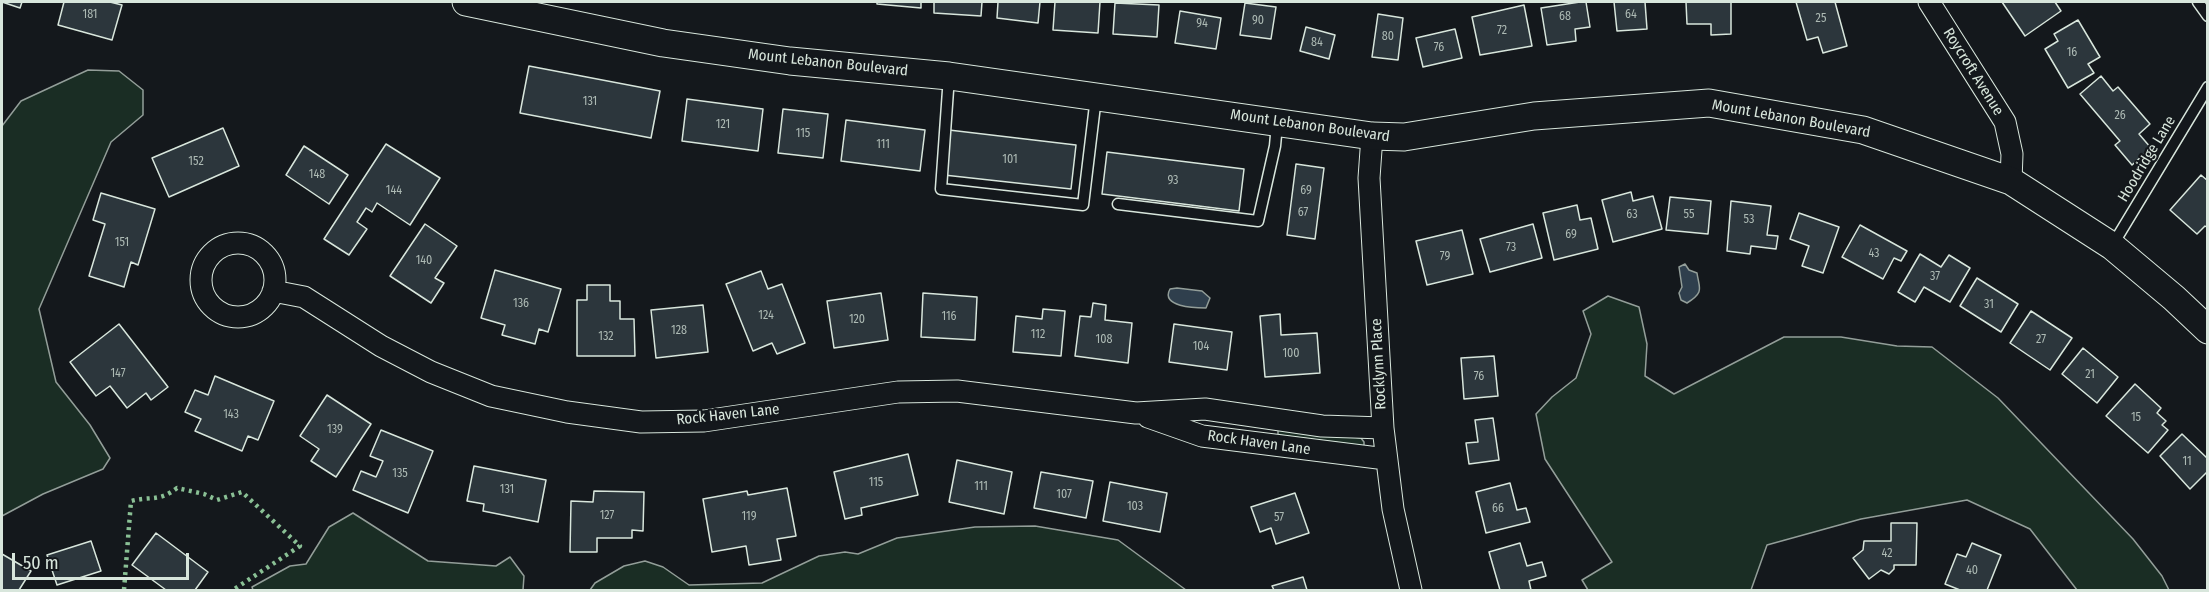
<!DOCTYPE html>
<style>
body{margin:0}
#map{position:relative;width:2209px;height:592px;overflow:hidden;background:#14181c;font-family:"Fira Sans Condensed",sans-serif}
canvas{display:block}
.frame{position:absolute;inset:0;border:3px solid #d8e6dc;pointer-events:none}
.scale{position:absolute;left:12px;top:553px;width:177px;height:27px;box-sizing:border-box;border:3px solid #d8e6dc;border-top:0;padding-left:8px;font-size:18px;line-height:21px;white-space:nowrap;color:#d8e6dc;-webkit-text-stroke:4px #14181c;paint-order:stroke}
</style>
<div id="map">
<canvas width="2209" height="592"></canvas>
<div class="frame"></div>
<div class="scale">50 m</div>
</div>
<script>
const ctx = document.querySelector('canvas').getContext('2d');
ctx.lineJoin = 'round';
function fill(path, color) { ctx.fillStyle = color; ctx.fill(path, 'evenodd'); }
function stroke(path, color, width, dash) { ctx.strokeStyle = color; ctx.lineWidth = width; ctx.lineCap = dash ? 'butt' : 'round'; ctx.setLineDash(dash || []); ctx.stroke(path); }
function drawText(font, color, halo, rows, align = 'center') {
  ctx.font = font + ' "Fira Sans Condensed",sans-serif'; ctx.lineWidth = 4.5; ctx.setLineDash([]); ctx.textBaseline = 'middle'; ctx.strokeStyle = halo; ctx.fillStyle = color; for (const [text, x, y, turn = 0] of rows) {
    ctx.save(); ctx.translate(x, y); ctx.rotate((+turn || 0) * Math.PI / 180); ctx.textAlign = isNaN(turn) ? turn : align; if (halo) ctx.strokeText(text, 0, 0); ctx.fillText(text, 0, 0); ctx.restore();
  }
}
const green = new Path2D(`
 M88 70 119 71 143 90V115L111 142 39 309 56 382 90 425 110 458 103 469 43 494 2 516V126L21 101Z
 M1608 296 1639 307 1647 344 1645 376 1674 394 1784 337H1841L1897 346 1932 347 1998 398 2133 539 2162 576 2169 590H2077L2030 529 1967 500 1861 519 1767 545 1751 590H1588L1582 580 1612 562 1545 459 1536 414 1552 397 1576 378 1591 334 1583 311Z
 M1282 427 1361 438 1364 442V446L1278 435V431Z
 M353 513 428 561 496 566 510 557 524 576 523 590H253L252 587 290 566 306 564 329 527Z
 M1035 526 1118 540 1186 590H590L595 583 624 566 645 561 663 567 689 585 762 583 819 556 845 552 858 554 897 538 975 527Z`);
const water = new Path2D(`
 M1685 264 1689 270 1697 273C1699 288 1705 292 1687 303L1681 300 1679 293 1682 287 1679 267Z
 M1177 288 1202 291 1210 298 1206 308C1195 308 1160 307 1170 289Z`);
const building = new Path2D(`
 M2 2H22L20 8Z
 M64 2H110L122 5 112 40 58 25Z
 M877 2H921V8L877 4Z
 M934 2H982L981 16 934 13Z
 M998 2H1040L1038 23 997 18Z
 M1055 2H1100L1098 33 1053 30Z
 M1580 2H1586L1590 27 1575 29 1576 41 1547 45 1541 8Z
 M1614 2H1645L1647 29 1617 31Z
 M1686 2H1731V34L1711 35V24H1687Z
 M1796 2H1835L1847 46 1823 53 1818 37 1807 40Z
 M2002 2H2055L2061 11 2025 36Z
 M1115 3 1159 5 1157 37 1113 34Z
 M1245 3 1276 7 1271 39 1240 35Z
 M1524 5 1532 46 1480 55 1472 17Z
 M1180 11 1221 18 1216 49 1175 43Z
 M1378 14 1403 18 1398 60 1372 57Z
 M2078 20 2100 57 2088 64 2094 73 2068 88 2045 49 2058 41 2054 34Z
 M1306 27 1335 35 1329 59 1300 51Z
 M1455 29 1462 58 1423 67 1416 38Z
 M529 66 660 91 651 138 520 113Z
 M2101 76 2113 91 2118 87 2150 124 2139 134 2151 148 2132 165 2115 145 2120 141 2080 94Z
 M687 99 763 109 758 151 682 141Z
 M783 109 828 114 823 158 778 153Z
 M846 120 925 130 920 171 841 161Z
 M223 128 239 166 169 197 152 158Z
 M949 130 1076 145 1071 189 944 175Z
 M386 144 440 178 410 225 377 203 372 212 366 208 357 222 367 229 349 255 324 239Z
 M304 146 348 175 329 204 286 175Z
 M1107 152 1244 169 1239 211 1102 194Z
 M1296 164 1324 168 1315 239 1287 235Z
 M2201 175 2208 181V228L2205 226 2197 234 2170 210Z
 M1631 192 1633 201 1653 196 1662 229 1613 242 1602 200Z
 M101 193 155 209 138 265 131 262 124 287 89 276 105 224 93 220Z
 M1670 197 1711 201 1708 234 1666 230Z
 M1731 201 1771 206 1767 235 1778 236 1776 249 1751 246 1750 254 1727 251Z
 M1577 205 1580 220 1591 218 1598 249 1554 260 1543 213Z
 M1799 213 1839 227 1823 273 1802 266 1809 246 1790 239Z
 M425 224 457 246 435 278 444 283 431 303 390 276Z
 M1533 224 1542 258 1490 272 1480 239Z
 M1860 225 1907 251 1901 261 1894 258 1883 279 1842 257Z
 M1462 230 1473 274 1427 285 1416 241Z
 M1920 254 1941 267 1949 255 1970 268 1950 302 1924 287 1915 302 1898 292Z
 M495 270 561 289 548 332 539 329 535 344 502 335 505 325 481 318Z
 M761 271 768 289 782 284 805 343 777 354 772 343 753 351 726 284Z
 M1977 278 2018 304 2001 332 1960 306Z
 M587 285H610V301H620V319H634L635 356H577V300H587Z
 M881 293 888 340 834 348 827 301Z
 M923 293 977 297 975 340 921 337Z
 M1093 303 1106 305 1105 320 1132 323 1128 363 1075 356 1080 316 1091 317Z
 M703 305 708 352 656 358 651 310Z
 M1043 309 1065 311 1061 356 1013 352 1016 316 1042 319Z
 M2031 311 2072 338 2050 370 2010 343Z
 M1280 314 1281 335 1317 333 1320 373 1265 377 1260 316Z
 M119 324 168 387 151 400 146 393 127 408 110 386 96 396 70 362Z
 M1174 324 1232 332 1227 370 1169 362Z
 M2083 348 2118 377 2097 403 2062 374Z
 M1494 356 1498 396 1464 399 1461 358Z
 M215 376 274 401 258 440 248 436 242 451 195 431 201 419 185 412 195 390 208 395Z
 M2135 384 2161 408 2157 413 2166 421 2162 425 2168 430 2148 453 2106 416Z
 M327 395 371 424 336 477 311 461 319 449 300 436Z
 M1493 418 1499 460 1469 464 1466 443 1478 442 1475 420Z
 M381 430 433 451 408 513 353 490 361 471 376 477 383 461 370 456Z
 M2182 434 2208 459V471L2190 489 2160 456Z
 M908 454 918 495 861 508 862 515 845 519 834 472Z
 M957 460 1012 472 1004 514 949 502Z
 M474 466 546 480 538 522 483 511 484 504 467 501Z
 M1041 472 1093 481 1086 518 1034 508Z
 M1110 482 1167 493 1160 532 1103 521Z
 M1510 483 1517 510 1526 508 1530 522 1486 533 1476 492Z
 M787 488 796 536 777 539 781 560 749 565 746 546 712 552 703 499 747 491 748 495Z
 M594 491 644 492 643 531 632 530V538H597V552H570L571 501 593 502Z
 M1295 493 1309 533 1276 544 1271 528 1260 532 1251 507Z
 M1891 523H1917L1916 565H1894V569L1889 574 1881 570 1869 579 1853 558 1863 550 1864 541H1891Z
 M156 533 208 572 195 590H166L132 565Z
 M91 541 101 571 57 585 47 555Z
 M1520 543 1527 566 1542 562 1546 576 1529 581 1531 590H1500L1489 552Z
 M1972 543 2001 555 1987 590H1960L1945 584 1957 554 1966 557Z
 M2 554 31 571 19 590H2Z
 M1303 577 1307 590H1274L1272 586Z`);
const service = new Path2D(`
 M2198 2 2208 16
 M949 76 941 189 1083 205 1096 97
 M1118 204 1258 221 1275 146 1277 124
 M2112 246 2208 87`);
const minor = new Path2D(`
 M1929 2 2005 122 2012 154 2011 181
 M1372 136 1369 178 1383 428 1393 509 1411 590
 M201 280a37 37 0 1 1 74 0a37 37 0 1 1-74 0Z
 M273 291 304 297 381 346 431 372 491 396 567 412 641 422 704 421 898 392 957 391 1136 413 1205 409 1322 426 1383 428
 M1148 417 1202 436 1386 459`);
const tertiary = new Path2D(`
 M466 2 663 43 790 61 949 76 1372 136 1404 137 1534 116 1709 103 1863 130 2011 181 2112 246 2174 298 2208 330`);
const hedge = new Path2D(`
 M124 590 131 501C151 496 159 502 177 488L204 494 217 500 242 492 300 546 233 590`);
const numberNames = [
 ["181",90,15],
 ["64",1631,15],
 ["68",1565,17],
 ["25",1821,19],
 ["90",1258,21],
 ["94",1202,24],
 ["72",1502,31],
 ["80",1388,37],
 ["84",1317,43],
 ["76",1439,48],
 ["16",2072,53],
 ["131",590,102],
 ["26",2120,116],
 ["121",723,125],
 ["115",803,134],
 ["111",883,145],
 ["101",1010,160],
 ["152",196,162],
 ["148",317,175],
 ["93",1173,181],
 ["144",394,191],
 ["69",1306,191],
 ["67",1303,213],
 ["63",1632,215],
 ["55",1689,215],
 ["53",1749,220],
 ["69",1571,235],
 ["151",122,243],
 ["73",1511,248],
 ["43",1874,254],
 ["79",1445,257],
 ["140",424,261],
 ["37",1935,277],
 ["136",521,304],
 ["31",1989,305],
 ["124",766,316],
 ["116",949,317],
 ["120",857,320],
 ["128",679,331],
 ["112",1038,335],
 ["132",606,337],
 ["108",1104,340],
 ["27",2041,340],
 ["104",1201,347],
 ["100",1291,354],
 ["147",118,374],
 ["21",2090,375],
 ["76",1479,377],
 ["143",231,415],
 ["15",2136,418],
 ["139",335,430],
 ["11",2187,462],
 ["135",400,474],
 ["115",876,483],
 ["111",981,487],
 ["131",507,490],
 ["107",1064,495],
 ["103",1135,507],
 ["66",1498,509],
 ["127",607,516],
 ["119",749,517],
 ["57",1279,518],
 ["42",1887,554],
 ["40",1972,571]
];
const streetNames = [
 ["Mount Lebanon Boulevard",828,63,6],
 ["Roycroft Avenue",1973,72,58],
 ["Mount Lebanon Boulevard",1791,119,10],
 ["Mount Lebanon Boulevard",1310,126,8],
 ["Hoodridge Lane",2147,159,-59],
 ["Rocklynn Place",1379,364,-93],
 ["Rock Haven Lane",728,415,-6],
 ["Rock Haven Lane",1259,443,8]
];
fill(green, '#1a2d24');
stroke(green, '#939e99', 1.5);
fill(water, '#2f3f4d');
stroke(water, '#939e99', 1.5);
fill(building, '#2c363c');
stroke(building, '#d8e6dc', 1.5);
stroke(service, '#d8e6dc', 13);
stroke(minor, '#d8e6dc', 23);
stroke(tertiary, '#d8e6dc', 29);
stroke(service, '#14181c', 10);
stroke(minor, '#14181c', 21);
stroke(tertiary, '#14181c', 27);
stroke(hedge, '#8ac095', 4.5, [3, 4.5]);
drawText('12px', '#adbab4', null, numberNames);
drawText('15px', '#d8e6dc', '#14181c', streetNames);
</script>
